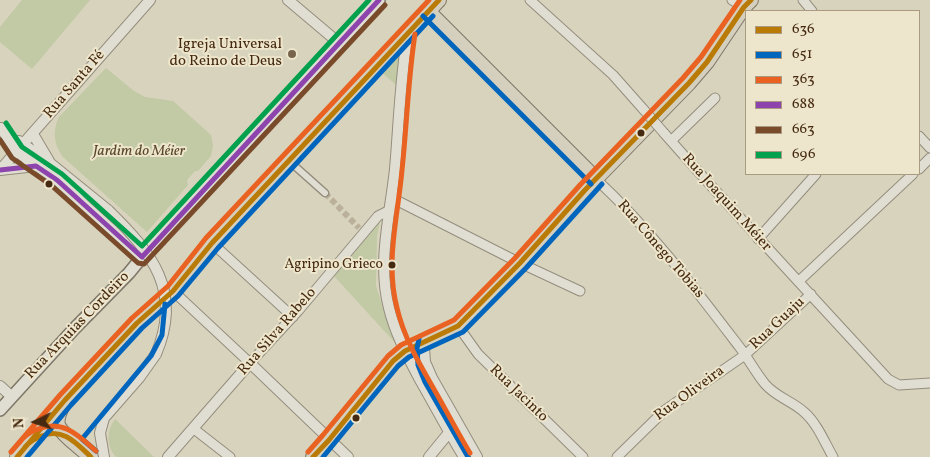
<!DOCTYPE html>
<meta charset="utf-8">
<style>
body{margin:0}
#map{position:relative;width:930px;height:457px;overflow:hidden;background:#d8d3bd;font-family:Vollkorn,serif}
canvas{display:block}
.legend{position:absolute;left:745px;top:10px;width:175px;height:165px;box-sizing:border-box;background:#ede6cc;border:1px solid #aa9a81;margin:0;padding:6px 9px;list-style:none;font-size:15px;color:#452910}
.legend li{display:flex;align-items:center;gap:10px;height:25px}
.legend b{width:25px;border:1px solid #aa9a81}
.north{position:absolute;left:10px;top:397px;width:50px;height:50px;-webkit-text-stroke:4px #ede6cc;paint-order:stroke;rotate:266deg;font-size:14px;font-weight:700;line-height:20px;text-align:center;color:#452910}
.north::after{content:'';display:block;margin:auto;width:18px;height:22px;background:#452910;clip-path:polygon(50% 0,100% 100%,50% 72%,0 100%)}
</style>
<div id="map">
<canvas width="930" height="457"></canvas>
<ul class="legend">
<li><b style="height:6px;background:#b97a06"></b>636</li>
<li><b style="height:6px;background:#0065bd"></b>651</li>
<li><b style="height:6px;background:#e96221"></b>363</li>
<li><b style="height:6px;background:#8e44ad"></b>688</li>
<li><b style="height:6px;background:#7a4b2a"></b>663</li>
<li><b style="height:6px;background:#03a04e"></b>696</li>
</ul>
<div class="north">N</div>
</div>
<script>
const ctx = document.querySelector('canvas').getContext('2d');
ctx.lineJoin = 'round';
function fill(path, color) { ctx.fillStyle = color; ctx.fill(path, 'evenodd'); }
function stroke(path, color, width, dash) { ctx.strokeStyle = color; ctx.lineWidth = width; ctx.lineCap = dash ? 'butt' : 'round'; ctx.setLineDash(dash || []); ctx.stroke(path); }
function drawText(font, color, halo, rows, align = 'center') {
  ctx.font = font + ' Vollkorn,serif'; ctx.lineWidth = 4; ctx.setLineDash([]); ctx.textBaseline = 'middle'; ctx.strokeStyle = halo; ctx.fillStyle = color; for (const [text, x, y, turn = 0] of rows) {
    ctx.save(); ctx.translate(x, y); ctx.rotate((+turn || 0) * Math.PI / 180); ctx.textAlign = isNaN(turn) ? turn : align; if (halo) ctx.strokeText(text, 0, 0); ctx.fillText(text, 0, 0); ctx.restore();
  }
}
const green = new Path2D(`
 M22 0H90L32 69 0 42V27Z
 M398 53 400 54 399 85 395 84 380 71Z
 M106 68 134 91 145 97 173 101 211 135 213 146 211 156 198 171H195L187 180 188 185 147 232 63 157C54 145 52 131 59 117Z
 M380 222 377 236 376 286 388 323 398 346 334 276Z
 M115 419 154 457H116C106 446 106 431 115 419Z`);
const pedestrianTunnel = new Path2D(`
 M325 193 359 228`);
const pedestrian = new Path2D(`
 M288 160 325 193`);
const minor = new Path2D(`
 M530 0 613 75 644 110
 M732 0 744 7
 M803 0 812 11
 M664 133C737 216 813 297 888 379L899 385 930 383
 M919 136 930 148
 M671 141 715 98
 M919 169 930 158
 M596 179C651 230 696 290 741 349 749 360 756 373 765 384 776 397 792 401 804 412 817 423 825 443 833 457
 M392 198 520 263 580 291
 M758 239 816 174
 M212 243 293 317
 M799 281 913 174
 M173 291 250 363 298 311 378 216 390 210
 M458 326 478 354 583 457
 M194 429 230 457
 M617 457 665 410 745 355 811 294`);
const tertiary = new Path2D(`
 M288 0 339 43
 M408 33C400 78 399 124 395 169 390 216 377 262 389 308 395 333 407 355 419 378 434 404 448 431 464 457
 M1 128 17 152 57 180 142 257
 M33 134 49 161
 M19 141 51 164 109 211
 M0 170 150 0
 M0 170 36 166
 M426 341 424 348 425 362 432 378 477 457
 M0 386 11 396
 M104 457 100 433 104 418 139 378 156 354
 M168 457 250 363 348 457
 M429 457 452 429`);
const secondary = new Path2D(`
 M0 410 74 329 129 273 142 257 221 170 379 0`);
const primary = new Path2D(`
 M428 11 596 179
 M63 405C60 411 56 418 58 425 62 435 82 449 91 457
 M17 457 65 400 137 323 173 291 212 243 288 160 439 0
 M313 457 329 440 393 361 405 351 458 326 520 263 585 190 689 83 707 62 744 7 751 0`);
const minorBridge = new Path2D(`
 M644 110 664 133`);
const tertiaryBridge = new Path2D(`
 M109 211C152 253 183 291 156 354`);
const bus1 = new Path2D(`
 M25 447C30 441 35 438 42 436 63 427 77 444 91 457
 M17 457 65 400 137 323 173 291 212 243 439 0
 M313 457 329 440 393 361 405 351 458 326 520 263 585 190 689 83 707 62 744 7 751 0`);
const bus2 = new Path2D(`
 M423 16 591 184
 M419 339 417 348 418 365 425 382 468 457
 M96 451 82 439 151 356 162 335 165 304
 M27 457 71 405 142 328 178 296 218 248 433 16
 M323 457 398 366 409 357 463 332 526 268 602 184`);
const bus3 = new Path2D(`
 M415 34C408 79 407 124 402 170 398 216 385 262 397 308 404 338 420 365 435 391 447 412 458 433 470 453
 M19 443C24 436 30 432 38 429 63 419 79 436 96 451
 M11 452 60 395 132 318 168 286 206 238 429 0
 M308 452 323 435 388 356 401 345 454 320 515 258 580 185 683 78 701 57 740 0`);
const bus4 = new Path2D(`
 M0 170 36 166 57 180 142 257 379 0`);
const bus5 = new Path2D(`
 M0 140 12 158 52 186 138 263 144 264 385 5`);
const bus6 = new Path2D(`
 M6 123 22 147 62 174 142 246 369 0`);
const markers = [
 [292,54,5,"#78644d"],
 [641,133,4.5,"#452910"],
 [49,184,4.5,"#452910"],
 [392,265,4.5,"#452910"],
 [356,418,4.5,"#452910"]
];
const busNames = [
 ["Agripino Grieco",383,265]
];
const poiNames = [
 ["Igreja Universal",282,45],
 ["do Reino de Deus",282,62]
];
const streetNames = [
 ["Rua Santa Fé",75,85,-49],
 ["Rua Joaquim Méier",726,203,48],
 ["Rua Cônego Tobias",660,250,49],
 ["Rua Guaju",778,324,-43],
 ["Rua Arquias Cordeiro",78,326,-46],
 ["Rua Silva Rabelo",278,332,-49],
 ["Rua Jacinto",518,394,44],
 ["Rua Oliveira",690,394,-36]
];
const parkNames = [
 ["Jardim do Méier",139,152]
];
fill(green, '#c1c9a5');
stroke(pedestrianTunnel, '#bbb19a', 6, [6, 3]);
stroke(pedestrian, '#948d7d', 9);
stroke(minor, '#948d7d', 11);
stroke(tertiary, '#948d7d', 12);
stroke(secondary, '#7e7667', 14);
stroke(primary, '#7e7667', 16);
stroke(pedestrian, '#e0ded3', 6);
stroke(minor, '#e0ded3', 9);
stroke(tertiary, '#e0ded3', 10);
stroke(secondary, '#e0ded3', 11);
stroke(primary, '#d5cfbe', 14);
stroke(minorBridge, '#948d7d', 11, []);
stroke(tertiaryBridge, '#948d7d', 12, []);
stroke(minorBridge, '#e0ded3', 9);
stroke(tertiaryBridge, '#e0ded3', 10);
stroke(bus1, '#b97a06', 5);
stroke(bus2, '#0065bd', 5);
stroke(bus3, '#e96221', 5);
stroke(bus4, '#8e44ad', 5);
stroke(bus5, '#7a4b2a', 5);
stroke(bus6, '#03a04e', 5);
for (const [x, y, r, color] of markers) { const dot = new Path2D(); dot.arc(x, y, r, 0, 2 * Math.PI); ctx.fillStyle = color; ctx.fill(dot); stroke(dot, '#ede6cc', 2); }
drawText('14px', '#452910', '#ede6cc', busNames, 'right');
drawText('15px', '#452910', '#ede6cc', poiNames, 'right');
drawText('15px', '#452910', '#ede6cc', streetNames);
drawText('italic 15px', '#5a472a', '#ede6cc', parkNames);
</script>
